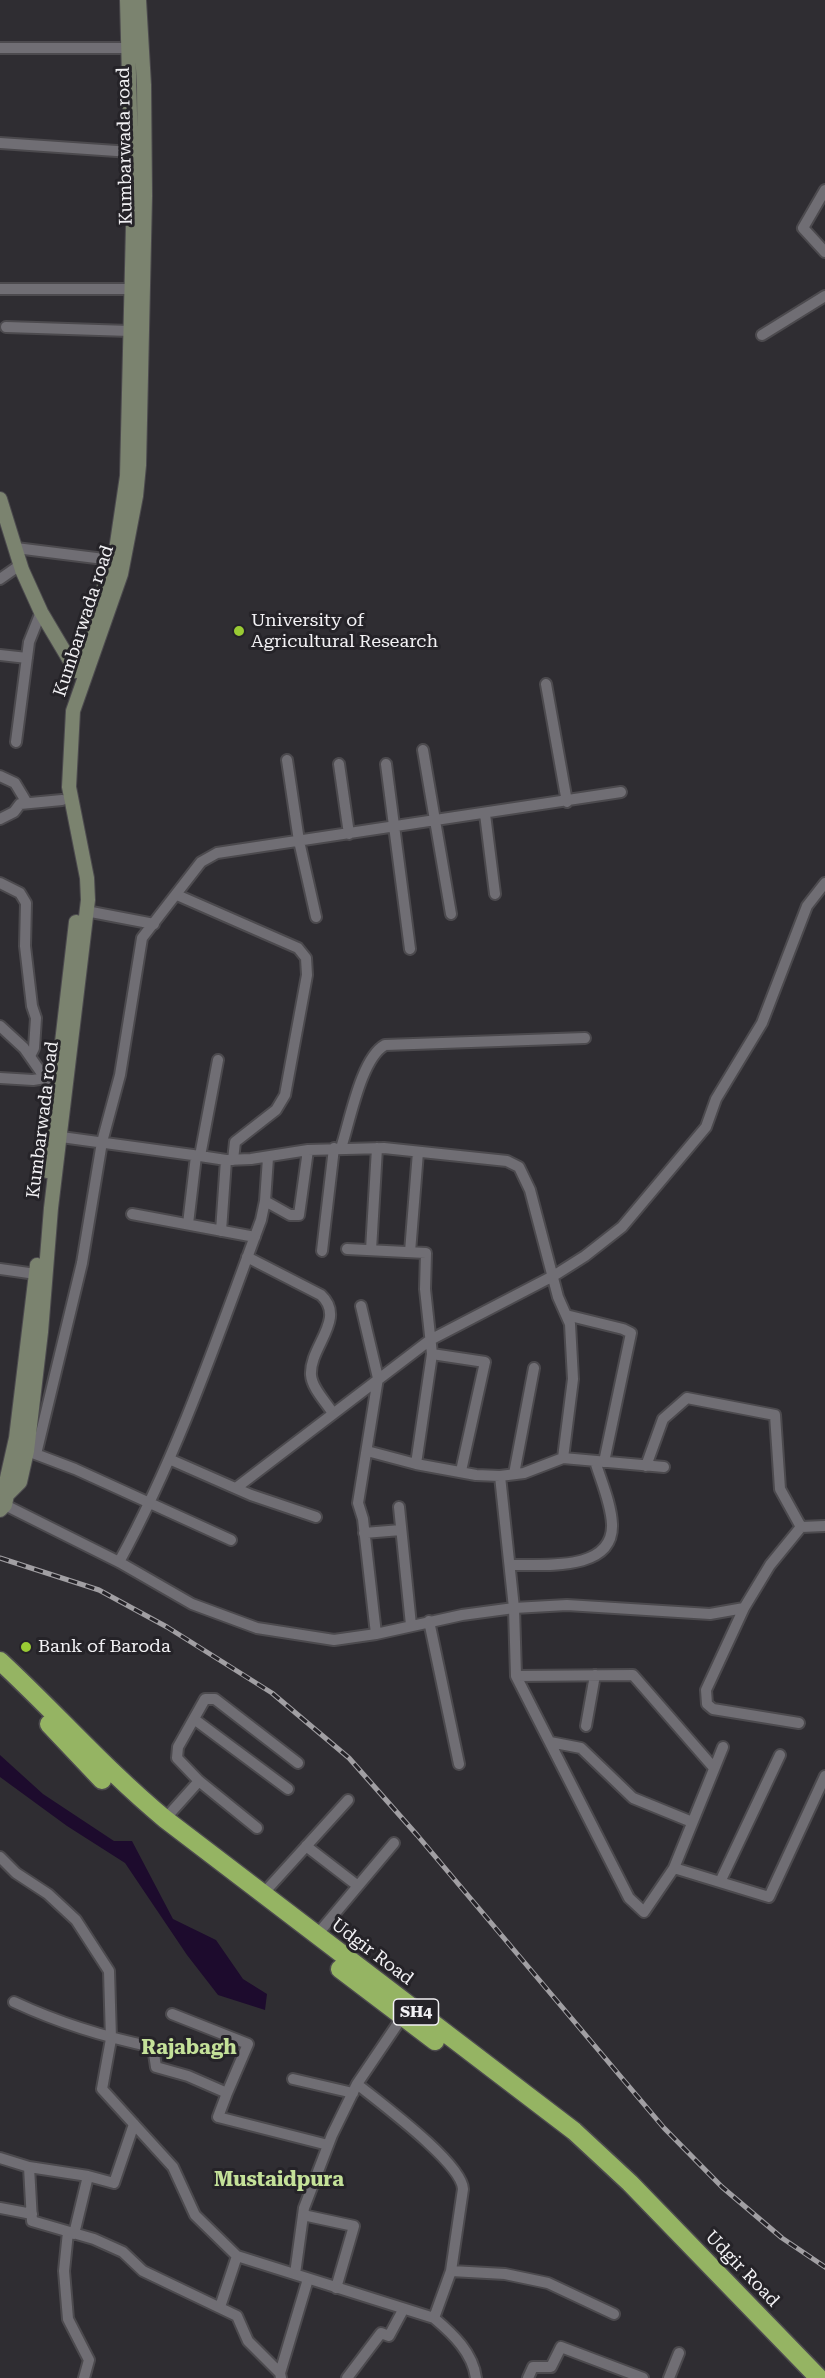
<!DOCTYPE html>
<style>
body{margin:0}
canvas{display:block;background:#2f2d32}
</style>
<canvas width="825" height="2378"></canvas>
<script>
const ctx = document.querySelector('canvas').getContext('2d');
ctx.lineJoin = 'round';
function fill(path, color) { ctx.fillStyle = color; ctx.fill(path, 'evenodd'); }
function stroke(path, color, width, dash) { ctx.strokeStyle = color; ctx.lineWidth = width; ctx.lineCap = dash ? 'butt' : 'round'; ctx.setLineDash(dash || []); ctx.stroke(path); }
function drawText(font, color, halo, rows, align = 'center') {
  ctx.font = font + ' "Roboto Serif",serif'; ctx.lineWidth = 6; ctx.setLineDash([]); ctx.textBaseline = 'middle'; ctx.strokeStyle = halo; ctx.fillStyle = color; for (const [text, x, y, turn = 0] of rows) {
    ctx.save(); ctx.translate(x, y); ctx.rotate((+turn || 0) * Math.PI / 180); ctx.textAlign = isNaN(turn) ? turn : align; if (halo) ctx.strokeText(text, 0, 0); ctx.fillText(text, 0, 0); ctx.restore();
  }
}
const water = new Path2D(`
 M0 1755 43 1794 114 1841H132L173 1919 216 1940 243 1979 267 1994 265 2010 218 1995 187 1955 125 1863 67 1826 0 1777Z`);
const street = new Path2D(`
 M0 48H130
 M0 143 131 152
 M825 190 803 228 825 252
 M0 289H131
 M6 327 130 331
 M762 335 825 296
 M16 548 112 560
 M0 579 20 565
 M0 655 27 658
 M546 684 567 802
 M16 742 29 642 41 612
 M423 750 451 914
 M287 760 299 841 316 917
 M339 764 349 834
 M386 764 410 949
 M0 776 15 783 27 803
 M485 814 495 894
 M0 819 14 812 20 804 62 800
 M0 883 20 893 26 903 25 946 32 1006 36 1018 34 1048 30 1056
 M177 895 298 948 306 958 307 975 285 1095 276 1110 235 1142 233 1160
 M86 911 154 924
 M0 1026 24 1048 45 1078 56 1081
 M0 1078 33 1080 45 1078
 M54 1136 200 1156 218 1060
 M341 1148C350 1121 361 1058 385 1045L585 1038
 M200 1156 226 1160 251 1159 308 1150 384 1148 507 1161 519 1167 530 1190 558 1297 570 1324 573 1379 563 1458 524 1473 500 1476 514 1608 516 1676 629 1898 644 1912 674 1868 723 1747
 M265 1201 290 1215H299L308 1150
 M132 1214 255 1237
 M188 1224 196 1156
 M221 1231 226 1160
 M347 1249 426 1253 425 1289 432 1354 485 1362 461 1471
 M371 1250 377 1148
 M322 1251 334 1148
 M410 1252 418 1152
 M247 1257 321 1295C347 1319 309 1347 311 1375 312 1388 325 1401 332 1412
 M0 1269 36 1274
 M361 1306 378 1378 358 1503 363 1519 376 1634
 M566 1315 623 1329 631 1333 604 1462
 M432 1354 416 1464 476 1475 500 1476
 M367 1451 416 1464
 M30 1452 75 1469 231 1540
 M36 1454 82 1263 102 1142 120 1075 142 938 201 862 217 853 621 792
 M563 1458 664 1467
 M169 1459 251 1495 316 1517
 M646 1466 663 1419 687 1398 775 1415 780 1489 801 1527
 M514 1474 534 1368
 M236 1488 430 1340 555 1275 585 1256 622 1227 706 1127 716 1099 762 1023 807 906 825 883
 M5 1505 119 1562 192 1604 257 1628 334 1640 376 1634 462 1615 514 1608 567 1605 710 1614 744 1608 770 1565 801 1527 825 1526
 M399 1507 411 1625
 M364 1533 401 1530
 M119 1562C178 1454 218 1336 261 1220L265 1201 268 1158
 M510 1565C541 1564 614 1573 612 1524 611 1503 601 1481 595 1461
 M744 1608 706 1690 707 1704 713 1709 799 1723
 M429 1621 459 1764
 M516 1676 633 1675 714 1768
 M194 1719 288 1789
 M586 1726 595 1675
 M550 1742 581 1748 633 1798 692 1822
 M165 1819 199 1781
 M257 1828 199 1781 177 1758 178 1747 205 1699H215L298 1763
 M306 1846 358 1886
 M0 1857 16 1873 48 1894 76 1920 109 1971 111 2039 102 2089 173 2167 195 2215 237 2256 434 2318C453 2334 473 2353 476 2378
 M674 1868 769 1897 825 1776
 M720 1882 780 1755
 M262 1895 348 1800
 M316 1936 394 1843
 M14 2002C59 2023 104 2037 153 2047L156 2067 188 2076 227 2093 218 2117 328 2145
 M172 2014 248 2044 227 2093
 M293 2079 353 2093
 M357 2084C379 2102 462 2163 463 2189L451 2271
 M0 2158 29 2167 32 2221 94 2239 123 2252 143 2271 237 2316 248 2341 280 2373 281 2378
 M29 2167 88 2176
 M0 2208 32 2214
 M303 2215 354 2226 336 2288
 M68 2232 64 2271 68 2319 89 2360 84 2378
 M74 2234 88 2176 114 2183 134 2124
 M295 2274 304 2208 332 2135 357 2084 405 2013
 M220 2307 237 2256
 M434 2318 451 2271 505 2274 548 2283 614 2314
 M280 2373 308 2279
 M347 2378 381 2333 389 2336 403 2310
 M528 2378 533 2367H551L561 2347 643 2378
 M669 2378 679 2353`);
const secondary = new Path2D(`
 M0 499 22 570 41 612 76 671
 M80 662 116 550 127 476 133 226 127 0
 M47 1171 76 922
 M7 1495V1478L16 1438 37 1265
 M0 1510 5 1505 7 1495 20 1482 27 1451 41 1332 51 1208 88 900 87 878 69 787 73 711 121 574 136 496 139 465 145 196 144 85 139 0`);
const highway = new Path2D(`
 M0 1661C56 1713 106 1770 165 1819L574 2131 630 2183 819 2378
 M49 1724 102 1780
 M340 1969 435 2041`);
const rail = new Path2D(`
 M0 1558 99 1590 167 1627 272 1693 349 1758 417 1835 664 2128 722 2187 782 2238 825 2267`);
const markers = [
 [239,631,6,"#9acb34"],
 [26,1647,6,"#9acb34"]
];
const shields = [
 [416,2012,45]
];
const shieldNames = [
 ["SH4",416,2012]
];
const streetNames = [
 ["Kumbarwada road",125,146,-91],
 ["Kumbarwada road",84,621,-72],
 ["Kumbarwada road",43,1120,-83],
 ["Udgir Road",372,1952,37],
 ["Udgir Road",742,2269,46]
];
const poiNames = [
 ["University of",251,621],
 ["Agricultural Research",251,642],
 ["Bank of Baroda",38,1647]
];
const neighbourhoodNames = [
 ["Rajabagh",189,2048],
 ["Mustaidpura",279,2180]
];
fill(water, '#1d0b2d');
stroke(street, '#4c4a4e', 14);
stroke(secondary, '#4c4a4e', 16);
stroke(highway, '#4c4a4e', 21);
stroke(street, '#706e74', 10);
stroke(secondary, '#7b836f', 14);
stroke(highway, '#95b463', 18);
stroke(rail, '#a19fa3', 5);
stroke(rail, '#252328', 3, [9]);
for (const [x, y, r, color] of markers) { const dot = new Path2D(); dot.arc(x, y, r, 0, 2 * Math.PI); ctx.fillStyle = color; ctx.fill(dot); stroke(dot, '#252328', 2); }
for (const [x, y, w] of shields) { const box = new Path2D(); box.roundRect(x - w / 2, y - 13, w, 26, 4.5); ctx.fillStyle = '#252328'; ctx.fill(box); stroke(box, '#f2f1f4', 1.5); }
drawText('bold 16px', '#f2f1f4', null, shieldNames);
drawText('18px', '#f2f1f4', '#252328', streetNames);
drawText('18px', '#f2f1f4', '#252328', poiNames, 'left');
drawText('bold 20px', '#c4e199', '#252328', neighbourhoodNames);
</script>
